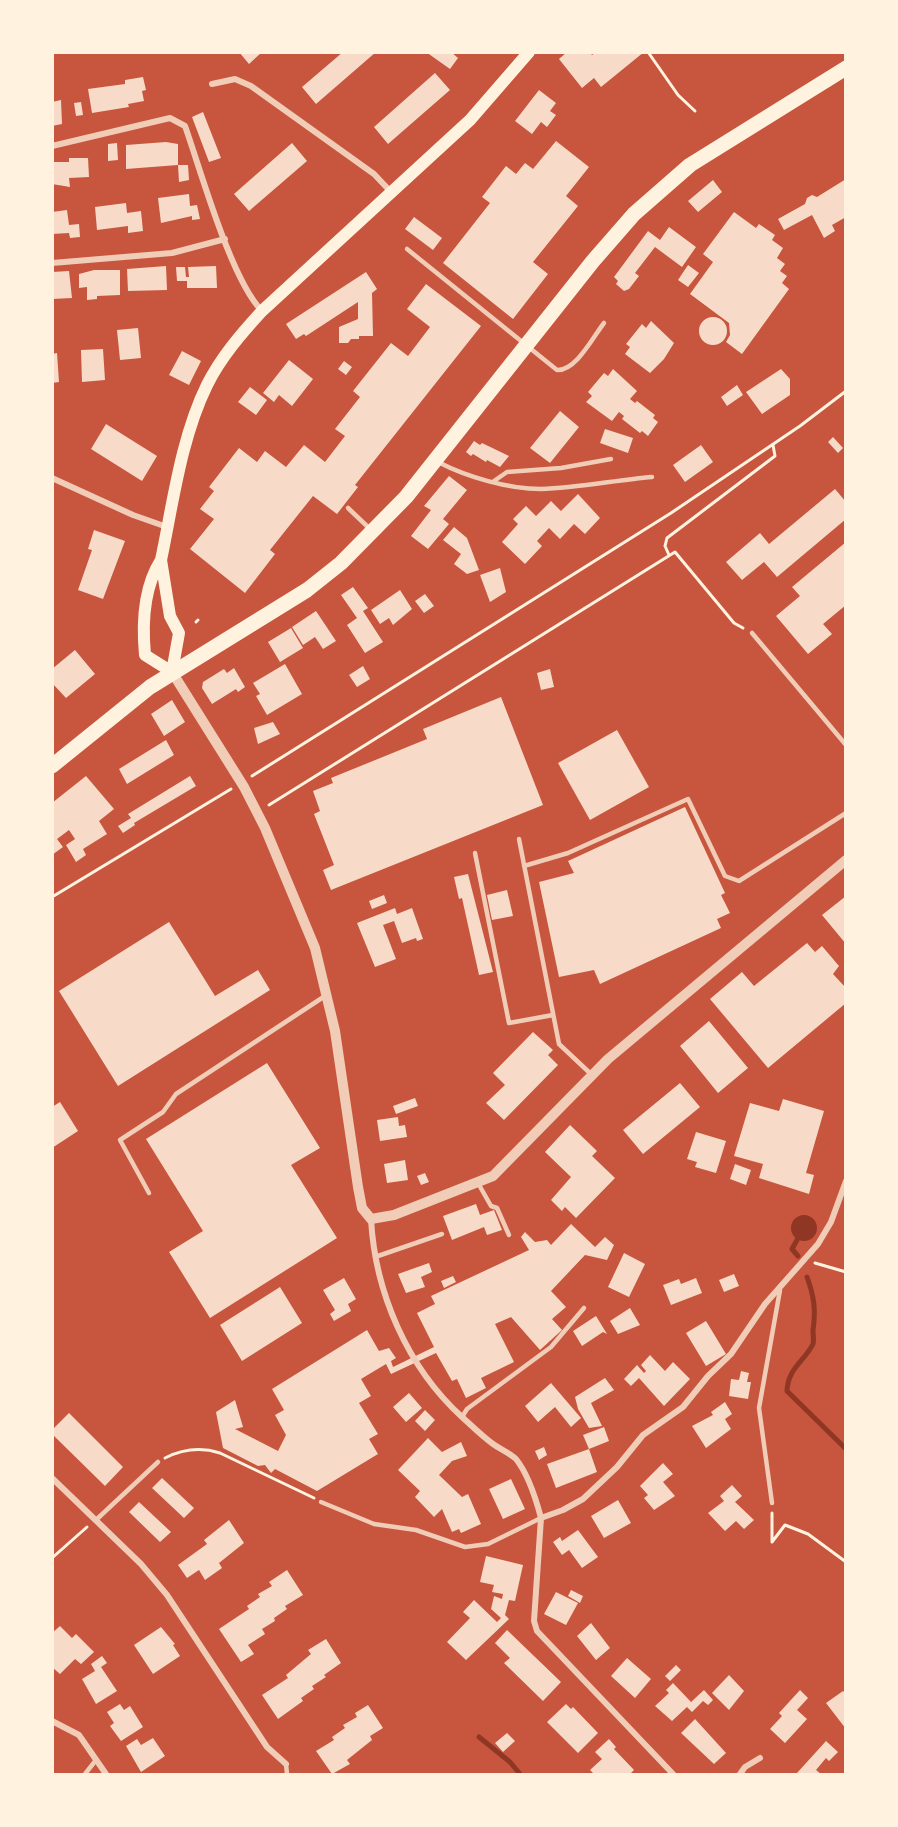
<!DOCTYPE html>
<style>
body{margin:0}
#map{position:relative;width:898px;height:1827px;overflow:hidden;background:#c8553d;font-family:Cabin,sans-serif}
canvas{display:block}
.frame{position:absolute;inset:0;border:54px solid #fff3e0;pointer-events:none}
</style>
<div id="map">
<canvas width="898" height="1827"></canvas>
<div class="frame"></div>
</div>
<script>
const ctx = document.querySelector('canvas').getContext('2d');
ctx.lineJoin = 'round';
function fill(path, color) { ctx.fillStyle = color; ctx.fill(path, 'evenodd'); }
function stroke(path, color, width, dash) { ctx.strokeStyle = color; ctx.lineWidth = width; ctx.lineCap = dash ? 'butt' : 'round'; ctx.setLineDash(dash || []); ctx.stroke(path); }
const water = new Path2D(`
 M791 1228a13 13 0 1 1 26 0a13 13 0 1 1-26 0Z`);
const stream = new Path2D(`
 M797 1240 792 1249 798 1256
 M807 1277C814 1296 816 1310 813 1330 813 1334 814 1340 813 1344 804 1362 788 1368 787 1391L846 1449
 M479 1737 510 1762 520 1774`);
const building = new Path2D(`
 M239 52H262L249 64Z
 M343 52H376L316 104 302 87Z
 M426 52H451L458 58 450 69Z
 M567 52H590L592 55 596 52H644L601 87 594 78 582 88 559 59Z
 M435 73 450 90 388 144 374 127Z
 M143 77 146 90 142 91 144 101 128 104 129 107 92 113 88 89 125 84V80Z
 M539 90 556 103 550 111 556 115 547 127 541 122 532 134 515 121Z
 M61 100 62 124 52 126V102Z
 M81 102 83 115 76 116 74 103Z
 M203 112 221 158 209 162 192 117Z
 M556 141 589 167 566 196 578 206 533 262 548 274 513 319 443 263 490 203 482 197 506 166 516 174 525 163 533 169Z
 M166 142 178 144V165L126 169V145Z
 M117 143 118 160 108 161V144Z
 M292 143 307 161 249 211 234 194Z
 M69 158H88L89 177 69 178 70 187 52 184V162H69Z
 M178 165H188L189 180 179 182Z
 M846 179V217L832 225 835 231 824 238 812 215 784 230 778 219 805 204 807 198 812 195 817 197Z
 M713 180 722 192 698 212 688 201Z
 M189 194 190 206 197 205 200 219 192 220V216L161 223 158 198Z
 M126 203 127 213 141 211 143 231 128 233V226L97 230 95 207Z
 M67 210 69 225 79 224 80 237 70 238 69 233 52 234V212Z
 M734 212 756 228 759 224 775 235 772 240 783 248 777 258 785 264 780 271 787 276 782 283 789 289 742 354 726 342 730 335 729 323 690 294 713 262 703 254Z
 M414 217 442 238 433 250 405 229Z
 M669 227 696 247 682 267 655 247 635 273 639 276 629 289 624 291 616 284 618 281 614 277 648 231 660 240Z
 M688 265 699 273 688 287 678 280Z
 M166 266 167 290 128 291 127 269Z
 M216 266 217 288H187V281H177L176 267H185L186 277H189L188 267Z
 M94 270H120V295L97 296V299L87 300V287L79 288V274Z
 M69 271 72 298 52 299V272Z
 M366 272 377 289 372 293 373 336H359V339H351L348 343H339V327L358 319V302L306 336 304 334 296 339 286 324Z
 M426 284 481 326 355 485 358 487 337 514 313 496 270 550 275 554 245 593 190 549 214 519 200 509 214 491 209 487 239 448 257 462 265 451 286 467 304 445 325 462 345 436 335 429 360 397 353 391 391 343 408 356 430 327 407 309Z
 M699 331a14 14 0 1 1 28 0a14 14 0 1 1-28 0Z
 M651 321 674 343 664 359 650 373 625 354 630 347 626 344 642 324 646 328Z
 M138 328 141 358 120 360 117 330Z
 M103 349 105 380 82 382 81 350Z
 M182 351 201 361 189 385 169 375Z
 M57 353 59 382 52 383V354Z
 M289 360 313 379 292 406 279 395 274 402 263 393Z
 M344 361 352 367 346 375 338 369Z
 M613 369 637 391 630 399 635 403 637 401 655 415 653 418 658 422 648 436 642 431 640 433 622 419 624 416 619 412 612 421 586 402 592 396 588 392 604 373 608 376Z
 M781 369 790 379V395L762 414 746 392Z
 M737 385 743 395 727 406 721 397Z
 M250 387 267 400 256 415 238 402Z
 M560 411 579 427 550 463 530 448Z
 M106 424 157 456 142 481 91 449Z
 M605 429 633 438 628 453 600 443Z
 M833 437 843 448 838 453 828 442Z
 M474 441 480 445 482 443 509 456 500 467 487 460 486 462 473 454 471 456 466 452Z
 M701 445 713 462 685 482 673 465Z
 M449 476 467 490 443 519 449 524 428 549 411 536 431 510 424 506Z
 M835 489 846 502V519L777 577 764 562 742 580 726 562 760 533 769 544Z
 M578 494 600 518 585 534 574 524 560 539 549 528 537 541 542 546 525 564 502 542 518 524 513 519 526 506 536 516 551 501 561 511Z
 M454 527 467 538 479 570 467 574 454 564 461 554 443 540Z
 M94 530 125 541 103 599 78 590 92 550 88 549Z
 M846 542V605L823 624 832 634 808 654 776 616 800 596 792 587Z
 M500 568 506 592 490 602 480 575Z
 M353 587 368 608 363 611 383 642 365 653 347 625 357 618 341 595Z
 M400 590 412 609 393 625 389 618 380 624 371 610Z
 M425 594 434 606 424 613 415 601Z
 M316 611 336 641 323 649 315 637 303 645 292 627Z
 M291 628 303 648 280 662 268 642Z
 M75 650 95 674 66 698 52 683V669Z
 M285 664 302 694 267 715 256 696 260 694 253 683Z
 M363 666 370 679 357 687 349 675Z
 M234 668 245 687 238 692 236 689 212 704 202 688 203 682 224 669 227 673Z
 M550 669 554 687 541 690 537 673Z
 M501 697 543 805 331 890 323 870 334 865 314 814 320 811 313 791 333 783 331 778 427 739 423 729Z
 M172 700 185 722 164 736 151 714Z
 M273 722 280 734 258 744 254 728Z
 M617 730 649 787 590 820 558 763Z
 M166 740 174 755 127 784 119 769Z
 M86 776 114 809 99 821 107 834 83 849 86 855 76 862 66 845 75 839 69 830 57 839 63 847 52 855V803Z
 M190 776 196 786 134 823 135 825 123 833 118 826 131 818 128 814Z
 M685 807 725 893 721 895 730 913 717 919 721 928 600 984 594 970 559 977 539 882 574 873 568 861Z
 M468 874 493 972 479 975 462 898 459 899 454 877Z
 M507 890 513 916 492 920 487 895Z
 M384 895 387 903 372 909 369 901Z
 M846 896V944L822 915Z
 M395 908 397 914 412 908 423 939 417 941 416 938 402 943 394 921 383 925 396 959 375 967 357 923Z
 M169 922 215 996 258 970 270 990 118 1086 59 991Z
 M807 943 815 952 822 946 839 966 833 974 846 988V1003L768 1068 710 999 742 972 754 986Z
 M709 1021 748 1068 718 1093 680 1046Z
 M533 1032 553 1050 548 1055 558 1065 504 1120 486 1103 505 1085 493 1073Z
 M267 1063 320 1148 291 1165 337 1238 210 1318 169 1252 203 1231 146 1139Z
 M680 1083 700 1107 643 1154 623 1130Z
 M415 1098 418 1106 396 1114 393 1106Z
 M783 1099 824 1111 806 1173 814 1175 809 1194 759 1178 763 1164 734 1156 750 1103 779 1111Z
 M60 1102 78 1131 52 1148V1107Z
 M398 1117 399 1126 405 1125 407 1137 380 1141 377 1120Z
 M570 1125 597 1151 592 1156 615 1178 576 1218 565 1207 562 1211 551 1200 571 1177 545 1152Z
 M696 1132 726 1141 716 1173 695 1167 697 1162 687 1159Z
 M405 1160 408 1180 387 1183 384 1164Z
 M735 1164 751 1170 746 1185 730 1179Z
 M425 1173 429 1182 421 1185 417 1176Z
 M476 1204 480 1215 494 1210 502 1230 487 1235 484 1227 452 1240 443 1216Z
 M571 1224 595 1247 605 1237 614 1245 607 1260 585 1255 551 1291 566 1307 552 1319 562 1330 540 1350 511 1317 495 1324 514 1362 481 1378 486 1388 466 1398 457 1379 452 1381 436 1353 391 1374 386 1364 361 1379 371 1396 359 1403 378 1434 369 1439 378 1454 317 1491 275 1469 271 1473 265 1465 258 1466 223 1448 216 1412 235 1400 243 1427 235 1429 278 1451 286 1435 275 1415 284 1410 272 1389 367 1330 379 1351 389 1348 396 1358 391 1361 393 1367 434 1347 417 1313 435 1304 431 1296 529 1250 521 1237 525 1232 535 1242 547 1240 551 1245Z
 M624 1253 645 1264 629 1297 608 1287Z
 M429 1263 432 1272 421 1277 425 1287 406 1293 398 1274Z
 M734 1274 739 1286 724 1292 719 1280Z
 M453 1276 456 1282 444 1288 441 1281Z
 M344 1278 356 1299 348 1304 351 1311 334 1321 330 1314 335 1310 323 1290Z
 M696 1278 702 1293 671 1305 663 1285 679 1279 681 1284Z
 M280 1287 302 1323 242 1361 220 1325Z
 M630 1308 640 1325 618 1334 610 1321Z
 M596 1316 607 1334 603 1332 582 1346 573 1331Z
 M706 1321 726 1354 706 1366 686 1333Z
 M650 1355 665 1371 673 1362 690 1379 664 1406 639 1378 631 1386 624 1379 637 1365 644 1373 646 1371 641 1365Z
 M741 1371 749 1373 747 1382H751L748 1399 729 1396 731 1379 739 1380Z
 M605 1378 614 1390 591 1403 602 1426 589 1428 578 1409 575 1397Z
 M551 1383 581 1418 571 1427 555 1407 538 1422 525 1406Z
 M409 1393 422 1408 406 1422 393 1407Z
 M725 1402 732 1414 725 1419 731 1429 706 1448 692 1426 713 1415 711 1412Z
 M425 1410 435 1420 425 1431 415 1421Z
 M69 1413 123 1467 105 1486 52 1434V1430Z
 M604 1427 609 1441 589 1449 583 1435Z
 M428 1438 442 1452 461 1442 467 1456 452 1461 439 1475 462 1497 468 1494 481 1524 461 1533 459 1529 452 1532 442 1509 434 1517 415 1497 420 1491 398 1470Z
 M544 1447 547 1455 539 1460 535 1451Z
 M589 1449 597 1472 556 1488 547 1464Z
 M663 1463 673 1474 663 1482 675 1496 654 1510 644 1498 648 1495 640 1486Z
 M162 1478 194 1508 184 1518 152 1488Z
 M511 1479 525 1509 503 1519 489 1489Z
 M732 1485 742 1496 735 1502 754 1520 744 1529 736 1521 725 1531 708 1513 724 1501 720 1496Z
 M618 1500 631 1523 604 1538 591 1516Z
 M139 1502 171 1532 160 1542 129 1512Z
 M229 1520 244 1543 219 1563 222 1568 205 1580 199 1570 187 1578 178 1565 207 1544 204 1540Z
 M578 1530 598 1557 582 1568 569 1550 562 1555 553 1542 560 1537 562 1541Z
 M486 1556 523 1565 515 1601 509 1600 505 1615 509 1619 466 1660 447 1642 470 1618 463 1612 474 1600 497 1622 501 1618 491 1609 494 1596 502 1599 503 1594 492 1592 494 1585 480 1582Z
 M287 1570 303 1595 285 1606 287 1609 274 1618 275 1621 262 1629 265 1634 248 1645 254 1654 241 1662 219 1629 249 1609 247 1606 260 1597 258 1594 272 1586 269 1582Z
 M571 1590 583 1596 580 1603 568 1596Z
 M556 1592 578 1603 566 1625 544 1614Z
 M591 1623 610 1648 596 1660 577 1636Z
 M60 1626 72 1638 76 1634 94 1652 81 1664 75 1659 60 1674 52 1667V1633Z
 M161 1627 175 1644 173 1645 180 1656 153 1674 134 1645Z
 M507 1630 561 1682 543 1701 504 1663 510 1658 495 1643Z
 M326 1639 341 1663 324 1675 326 1677 312 1686 314 1689 301 1698 303 1701 278 1719 262 1695 288 1678 286 1675 311 1654 308 1650Z
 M102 1656 107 1663 101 1667 117 1691 96 1704 82 1679 95 1671 91 1664Z
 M627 1658 651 1679 635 1698 611 1676Z
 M676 1665 681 1670 670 1681 665 1676Z
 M729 1675 744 1691 729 1710 712 1693Z
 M673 1683 691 1702 704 1690 713 1700 708 1705 703 1701 692 1712 687 1707 672 1721 655 1706 669 1693 666 1690Z
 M800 1690 808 1698 797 1710 807 1719 785 1743 770 1729 782 1716 779 1713Z
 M843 1691 846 1694V1729L826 1703Z
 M120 1704 124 1710 130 1706 143 1727 121 1741 110 1726 114 1723 107 1712Z
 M566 1704 571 1709 573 1707 598 1733 578 1753 547 1722Z
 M368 1705 383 1728 370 1736 372 1740 347 1760 350 1764 332 1774 316 1751 334 1740 332 1737 345 1728 343 1725 357 1717 355 1713Z
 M695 1719 726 1753 714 1764 681 1733Z
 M507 1733 515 1741 503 1752 495 1743Z
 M153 1738 165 1756 141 1772 126 1746 137 1739 141 1745Z
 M609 1739 616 1747 614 1749 634 1770 630 1774H594L590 1770 602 1759 595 1752Z
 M826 1741 838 1752 829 1761 826 1758 816 1770 821 1774 797 1773Z`);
const path = new Path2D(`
 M648 52 678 95 695 111
 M669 555 665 546 667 538 775 456 773 445
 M196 622 198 620
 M252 776 671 513 800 426 846 391
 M269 805 675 552 734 623 743 628
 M52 897 231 789
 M815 1263 846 1272
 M165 1458C183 1449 201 1447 220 1453L314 1498
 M772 1513V1542L785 1525 808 1534 846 1562
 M52 1558 87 1527`);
const service = new Path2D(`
 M407 249 557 370C576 371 593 337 604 323
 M438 462C467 477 508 489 541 489 578 488 616 480 652 477
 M494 481 507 472 561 468 611 459
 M348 508 370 529
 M752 633 846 745
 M519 839 559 1044 592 1075
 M475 853 509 1023 553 1015
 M524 866 568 853 688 799 725 876 739 881 846 813
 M478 1183 491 1206 497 1208 509 1235
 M149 1193 120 1140 163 1112 176 1094 325 996
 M375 1257 442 1234
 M462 1417 467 1409 551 1347 584 1308
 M321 1502 374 1524 416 1530 465 1547 488 1544 541 1518
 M772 1503 759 1408 780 1290
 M97 1519 158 1462
 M286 1764 287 1774
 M85 1774 96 1760`);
const minor = new Path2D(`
 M212 84 235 79 251 86 374 174 391 192
 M52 146 170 118 185 126C201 171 231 280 262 311
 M52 263 172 253 225 239
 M52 478 133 515 167 527
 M371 1219C375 1292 407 1367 462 1417 472 1426 482 1436 493 1444 500 1449 510 1453 516 1459 528 1474 536 1499 541 1518L534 1621 537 1631 673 1774
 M52 1478 141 1564 167 1595 267 1747 286 1764
 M541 1518 563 1510 583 1499 617 1467 643 1435 683 1407 708 1376 731 1354 765 1304 818 1244 831 1222 846 1181
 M52 1721 79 1735 106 1774
 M740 1774 745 1767 760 1758`);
const tertiary = new Path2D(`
 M172 672 244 787 265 828 315 948 335 1031 358 1187 362 1208 371 1219 394 1215 493 1176 608 1059 846 860`);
const secondary = new Path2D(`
 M161 560 170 616 179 633 172 672 145 655C142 623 143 588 161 560 173 503 181 438 207 385 221 357 241 334 262 311L470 120 529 52`);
const primary = new Path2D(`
 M52 766 150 687 307 590 341 563 406 497 593 261 634 214 690 165 846 68`);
fill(water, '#8f3625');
stroke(stream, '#8f3625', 5);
fill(building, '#f7dbc8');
stroke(path, '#fff3e0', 3);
stroke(service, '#f1ccb7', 4.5);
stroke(minor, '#f1ccb7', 6);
stroke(tertiary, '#f1ccb7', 10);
stroke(secondary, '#fff3e0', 12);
stroke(primary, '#fff3e0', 15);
</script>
